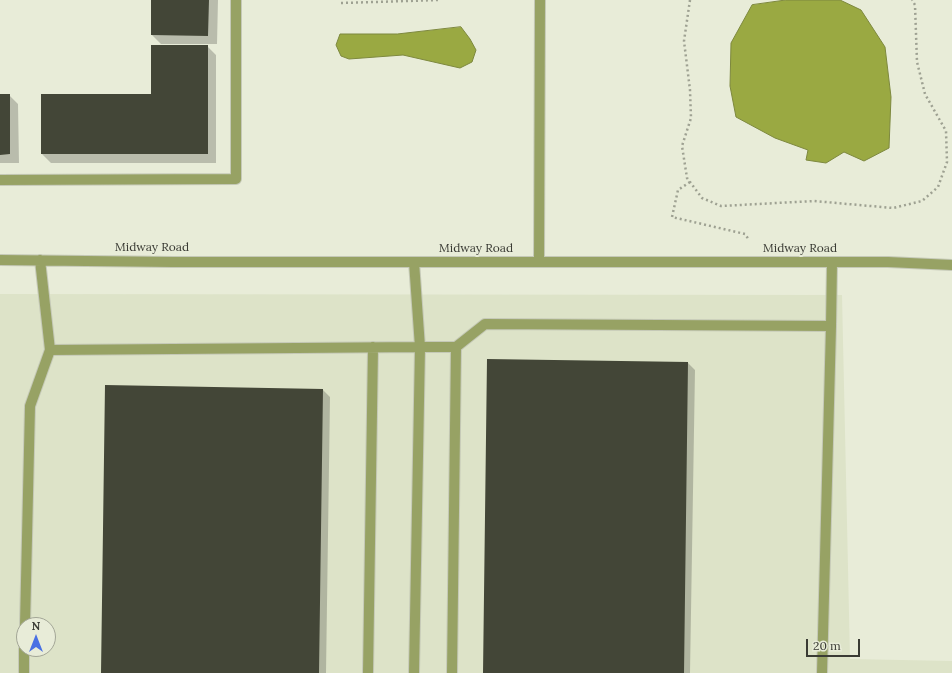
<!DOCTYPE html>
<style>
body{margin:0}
#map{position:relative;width:952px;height:673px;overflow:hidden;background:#e8ecd8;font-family:Lora,serif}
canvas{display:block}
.north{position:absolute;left:16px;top:617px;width:40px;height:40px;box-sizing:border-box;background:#e8ecd8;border:1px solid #a2a596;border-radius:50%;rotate:0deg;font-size:11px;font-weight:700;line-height:16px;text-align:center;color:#3a3b34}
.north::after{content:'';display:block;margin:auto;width:14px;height:18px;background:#4970e3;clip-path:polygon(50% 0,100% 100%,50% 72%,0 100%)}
.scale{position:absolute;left:806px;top:639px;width:54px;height:18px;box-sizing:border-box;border:2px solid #3a3b34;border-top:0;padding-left:5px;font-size:12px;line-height:14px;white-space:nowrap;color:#3a3b34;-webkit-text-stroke:3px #e8ecd8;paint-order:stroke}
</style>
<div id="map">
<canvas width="952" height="673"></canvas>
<div class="north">N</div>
<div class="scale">20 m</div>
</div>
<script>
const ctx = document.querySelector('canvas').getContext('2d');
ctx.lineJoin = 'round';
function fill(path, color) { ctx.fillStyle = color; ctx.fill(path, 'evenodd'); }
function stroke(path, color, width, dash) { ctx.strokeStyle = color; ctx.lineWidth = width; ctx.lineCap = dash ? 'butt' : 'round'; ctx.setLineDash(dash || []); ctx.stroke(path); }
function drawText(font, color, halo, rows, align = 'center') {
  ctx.font = font + ' Lora,serif'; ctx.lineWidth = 4; ctx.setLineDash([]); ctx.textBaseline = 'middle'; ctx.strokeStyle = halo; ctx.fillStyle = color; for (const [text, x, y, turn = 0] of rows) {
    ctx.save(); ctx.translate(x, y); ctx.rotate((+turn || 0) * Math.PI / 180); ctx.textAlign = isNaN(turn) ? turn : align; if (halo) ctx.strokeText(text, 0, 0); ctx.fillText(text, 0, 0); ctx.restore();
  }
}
const built = new Path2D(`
 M0 294 842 295 850 659 952 661V673H0ZM24 625H48V649H24Z`);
const water = new Path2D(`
 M786 0H840L861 10 885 47 891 97 889 148 864 161 844 152 826 163 806 160 808 150 775 138 736 117 730 86 731 43 752 5Z
 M461 27 470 39 476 50 472 62 460 68 403 55 349 59 341 56 336 45 340 34H397Z`);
const shadow = new Path2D(`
 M152 0H218L217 44H161L152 35Z
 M207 46 216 55V163H51L42 154 152 95Z
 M0 95H9L18 104 19 163H0Z
 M688 363 695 370 690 673H484Z
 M323 390 330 397 326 673H102Z`);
const building = new Path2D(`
 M151 0H209L208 36 151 35Z
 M151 45H208V154H41V94H151Z
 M0 94H10V154L0 155Z
 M487 359 688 362 684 673H483Z
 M105 385 323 389 319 673H101Z`);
const path = new Path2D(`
 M690 0 684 41 690 90 691 118 682 146 687 178 702 198 721 206 814 201 893 208 922 201 938 187 947 162 946 131 925 94 917 62 915 5 912 0
 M341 3 440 0
 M690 182 678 190 672 217 745 234 749 240`);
const minor = new Path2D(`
 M0 180 236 179V0
 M0 260 173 262H888L952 265
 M40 260 50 350 420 347 414 262
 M539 262 540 0
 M25 625 30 406 50 350
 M24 673V649
 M368 673 373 347
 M414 673 420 347H456L485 324 831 326 832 262
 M452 673 456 347
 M822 673 831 326`);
const streetNames = [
 ["Midway Road",152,248],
 ["Midway Road",476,249],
 ["Midway Road",800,249]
];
fill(built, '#dde3c8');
fill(water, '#9aa942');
stroke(water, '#7d883e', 1);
fill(shadow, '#0003');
fill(building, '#434637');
stroke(minor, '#c5c9b7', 12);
stroke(path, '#9ea192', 2.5, [2, 3]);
stroke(minor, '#97a264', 10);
drawText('12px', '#3a3b34', '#e8ecd8', streetNames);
</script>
